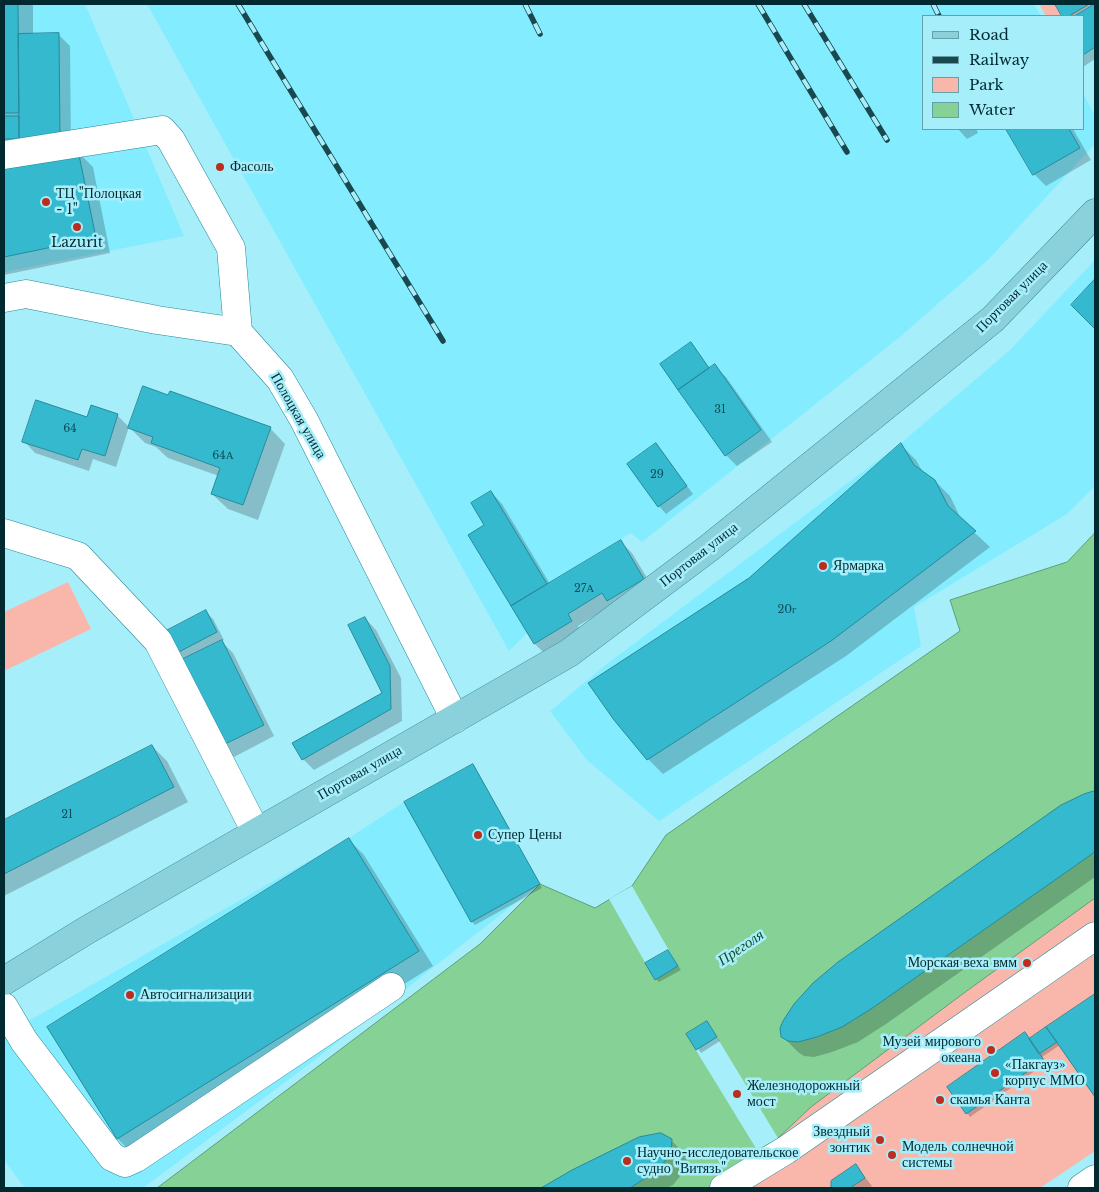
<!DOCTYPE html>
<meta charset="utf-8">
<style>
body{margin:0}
#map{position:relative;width:1099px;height:1192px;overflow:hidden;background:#a7eefb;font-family:"Libre Baskerville",serif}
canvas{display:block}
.frame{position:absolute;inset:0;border:5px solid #002a30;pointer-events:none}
.legend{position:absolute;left:922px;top:15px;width:162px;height:115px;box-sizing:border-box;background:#a7eefb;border:1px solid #64a0aa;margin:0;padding:6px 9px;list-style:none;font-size:15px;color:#002a30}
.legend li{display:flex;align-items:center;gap:10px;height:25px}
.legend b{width:25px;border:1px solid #64a0aa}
</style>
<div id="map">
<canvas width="1099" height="1192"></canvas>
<div class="frame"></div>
<ul class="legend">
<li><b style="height:6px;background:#8ad1dc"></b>Road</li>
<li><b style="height:6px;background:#1a484f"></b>Railway</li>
<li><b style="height:14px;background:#f9b7ab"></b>Park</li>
<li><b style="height:14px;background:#85d196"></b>Water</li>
</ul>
</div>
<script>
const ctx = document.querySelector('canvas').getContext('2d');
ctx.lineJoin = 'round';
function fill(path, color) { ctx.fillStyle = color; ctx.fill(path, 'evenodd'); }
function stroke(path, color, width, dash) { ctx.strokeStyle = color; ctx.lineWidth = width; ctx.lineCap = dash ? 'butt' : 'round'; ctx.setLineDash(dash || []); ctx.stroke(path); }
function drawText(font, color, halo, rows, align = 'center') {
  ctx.font = font + ' "Libre Baskerville",serif'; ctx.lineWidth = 5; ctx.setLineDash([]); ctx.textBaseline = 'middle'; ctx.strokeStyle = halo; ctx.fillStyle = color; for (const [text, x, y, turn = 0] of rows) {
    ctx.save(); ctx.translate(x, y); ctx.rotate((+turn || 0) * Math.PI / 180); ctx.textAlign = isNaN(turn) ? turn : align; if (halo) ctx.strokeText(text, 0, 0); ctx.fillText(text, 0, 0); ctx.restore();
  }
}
const built = new Path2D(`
 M4 4H85L184 236 4 272Z
 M147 4H1034L1041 16H923V129H1083V93L1095 116V144L989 259 901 336 642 542 631 533 513 604 529 631 509 651Z
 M1095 260V486L1067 514 914 607 921 646 659 821 586 759 550 711 607 664 901 443 1010 350Z
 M473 764 540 884 316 1059 143 1188H25L4 1160V1035L349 838 404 802Z`);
const green = new Path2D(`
 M1039 4H1091L1072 16H1046Z
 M68 582 91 629 4 671V612Z
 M1095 898V1151L1040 1188H717L757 1150 778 1138 811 1107 964 993Z`);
const water = new Path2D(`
 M1095 533V898L964 993 811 1107 778 1138 757 1150 717 1188H157L480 944 540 884 595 908 632 886 666 835 960 631 950 600 1067 562Z`);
const pier = new Path2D(`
 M632 886 678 966 655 980 609 899Z
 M707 1021 778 1138 757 1150 686 1034Z`);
const shadow = new Path2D(`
 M4 4H33V35H59L70 46 71 150 4 147Z
 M1056 4H1095V59L1083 67V16H1064Z
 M958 129H976L978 133 967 139Z
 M1008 129H1073L1091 160 1046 186 1034 174Z
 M78 152 93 167 110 253 4 275V167Z
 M690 344 710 369 714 366 726 377 772 442 737 466 726 455 661 364Z
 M169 396 270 428 285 444 258 520 228 509 212 494 219 476 168 458 156 447 145 443 129 427Z
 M117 415 129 427 116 467 93 459 89 471 35 453 24 441 88 419Z
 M656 445 663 453 693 494 666 514 659 506Z
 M901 445 916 460 924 474 935 481 950 496 962 521 990 547 846 656 663 774 648 759 750 579Z
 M491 492 502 504 550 584 621 542 632 553 655 591 613 605 578 626 583 633 546 655 535 644 469 535 486 525Z
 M206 612 213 619 224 640 221 641 233 653 274 736 234 757 222 745 176 653Z
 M365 618 376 630 401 678 402 721 314 770 303 759 384 693Z
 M152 746 167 761 188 802 4 896V822Z
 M473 765 476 769 542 888 475 925 472 922 406 802Z
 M1095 793V877L886 1024 858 1042 832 1052 814 1057 804 1056 798 1052 782 1036 1084 795Z
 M349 840 364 855 433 966 133 1154 118 1139 48 1028Z
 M668 951 681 970 659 982 656 979Z
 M1094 995 1095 1095 1060 1045 1042 1057 1046 1063 970 1117 967 1113 1030 1040Z
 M707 1023 720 1041 701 1053 688 1034Z
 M671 1140 687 1156 686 1169 673 1185 667 1188H543L573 1171ZM670 1149H673L672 1159H670Z
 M856 1166 872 1186 869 1188H832L831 1186Z`);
const building = new Path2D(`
 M4 4H18L19 113H4Z
 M1055 4H1089L1069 16H1062Z
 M1095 4V47L1083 55V16H1075Z
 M59 33 60 139H19L18 34Z
 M4 116H19V139H4Z
 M1006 129H1069L1080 148 1033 175Z
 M78 150 96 238 4 257V166Z
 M1095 279V329L1071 305Z
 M691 342 709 368 678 390 660 364Z
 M715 364 761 430 725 456 678 390Z
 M143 386 168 395 170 391 271 427 243 505 211 494 220 468 151 443 153 437 128 428Z
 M36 400 87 417 91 405 118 414 105 456 82 449 78 460 22 442Z
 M656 443 687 486 658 507 627 464Z
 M901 443 914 465 935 480 948 506 976 531 831 641 647 760 614 720 588 683 749 578Z
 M491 491 547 584 511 606 468 535 484 525 471 503Z
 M621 540 644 579 607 601 602 593 568 614 572 621 534 644 511 606Z
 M206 610 217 632 175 654 164 632Z
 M365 617 390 666 391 709 302 760 292 743 382 693 348 625Z
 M222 640 264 725 221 746 179 661Z
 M152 745 174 787 4 874V820Z
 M473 764 540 884 471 922 404 802Z
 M1095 791V851L1092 854 871 1009 842 1027 817 1037 798 1042 788 1041 781 1037 780 1028 783 1021 794 1004 813 983 838 962 1061 805 1084 794Z
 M349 838 419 951 117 1139 47 1027Z
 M668 950 678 966 655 980 645 963Z
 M1095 994V1097L1046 1027Z
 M707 1021 717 1037 696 1050 686 1034Z
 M1046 1027 1057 1042 1039 1054 1029 1039Z
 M1025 1032 1044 1060 966 1114 947 1087Z
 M661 1133 672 1139 671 1153 658 1170 630 1188H541L572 1170 639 1137Z
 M856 1164 865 1178 850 1188H831V1181Z`);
const minor = new Path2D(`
 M4 155 162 130 171 140 231 248 238 332
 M4 298 26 294 157 320 238 332 280 379 304 420 455 719
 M4 533 78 556 158 641 256 832
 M4 1007 24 1041 112 1157 125 1163 136 1158 391 987
 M724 1188 786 1150 1095 936
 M1082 1188 1095 1179`);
const major = new Path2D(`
 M4 981 87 930 569 653 709 548 993 319 1095 213`);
const rail = new Path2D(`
 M238 4 443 341
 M525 4 540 34
 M758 4 847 152
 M804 4 887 140
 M933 4 939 16`);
const markers = [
 [220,167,5,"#ba2d1f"],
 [46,202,5,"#ba2d1f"],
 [77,227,5,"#ba2d1f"],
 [823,566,5,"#ba2d1f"],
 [478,835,5,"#ba2d1f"],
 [1027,963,5,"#ba2d1f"],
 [130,995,5,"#ba2d1f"],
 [991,1050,5,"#ba2d1f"],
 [995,1073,5,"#ba2d1f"],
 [737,1094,5,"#ba2d1f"],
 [940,1100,5,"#ba2d1f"],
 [880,1140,5,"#ba2d1f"],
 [892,1155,5,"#ba2d1f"],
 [627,1161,5,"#ba2d1f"]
];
const numberNames = [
 ["31",720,410],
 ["64",70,429],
 ["64А",223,456],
 ["29",657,475],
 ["27А",584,589],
 ["20г",787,610],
 ["21",67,815]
];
const poiNames = [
 ["Фасоль",230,167],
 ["ТЦ \"Полоцкая",56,194],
 ["- 1\"",56,210],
 ["Lazurit",77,243,"center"],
 ["Ярмарка",833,566],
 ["Супер Цены",488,835],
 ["Морская веха вмм",1017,963,"right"],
 ["Автосигнализации",140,995],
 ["Музей мирового",981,1042,"right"],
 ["океана",981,1058,"right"],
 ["«Пакгауз»",1005,1065],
 ["корпус ММО",1005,1081],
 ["Железнодорожный",747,1086],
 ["мост",747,1102],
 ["скамья Канта",950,1100],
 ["Звездный",870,1132,"right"],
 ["зонтик",870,1148,"right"],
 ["Модель солнечной",902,1147],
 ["системы",902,1163],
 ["Научно-исследовательское",637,1153],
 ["судно \"Витязь\"",637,1169]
];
const streetNames = [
 ["Портовая улица",1012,297,-45],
 ["Полоцкая улица",298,416,60],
 ["Портовая улица",699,555,-38],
 ["Портовая улица",360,773,-30]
];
const waterNames = [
 ["Преголя",741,948,-34]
];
fill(built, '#83ecfe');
fill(green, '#f9b7ab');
fill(water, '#85d196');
stroke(water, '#5d9f77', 1);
fill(pier, '#a7eefb');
fill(shadow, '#0003');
fill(building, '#34b9ce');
stroke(building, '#278b9a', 1);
stroke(minor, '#248897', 29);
stroke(major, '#278391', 29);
stroke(minor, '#fff', 28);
stroke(major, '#8ad1dc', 28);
stroke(rail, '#1a484f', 5.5);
stroke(rail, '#a7eefb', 4, [11]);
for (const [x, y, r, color] of markers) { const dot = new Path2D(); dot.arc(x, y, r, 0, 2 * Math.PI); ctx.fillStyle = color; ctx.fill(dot); stroke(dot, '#a7eefb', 2); }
drawText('11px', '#0d4e58', null, numberNames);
drawText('14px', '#002a30', '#a7eefb', poiNames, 'left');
drawText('14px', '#002a30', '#a7eefb', streetNames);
drawText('italic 15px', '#154c26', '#a7eefb', waterNames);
</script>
